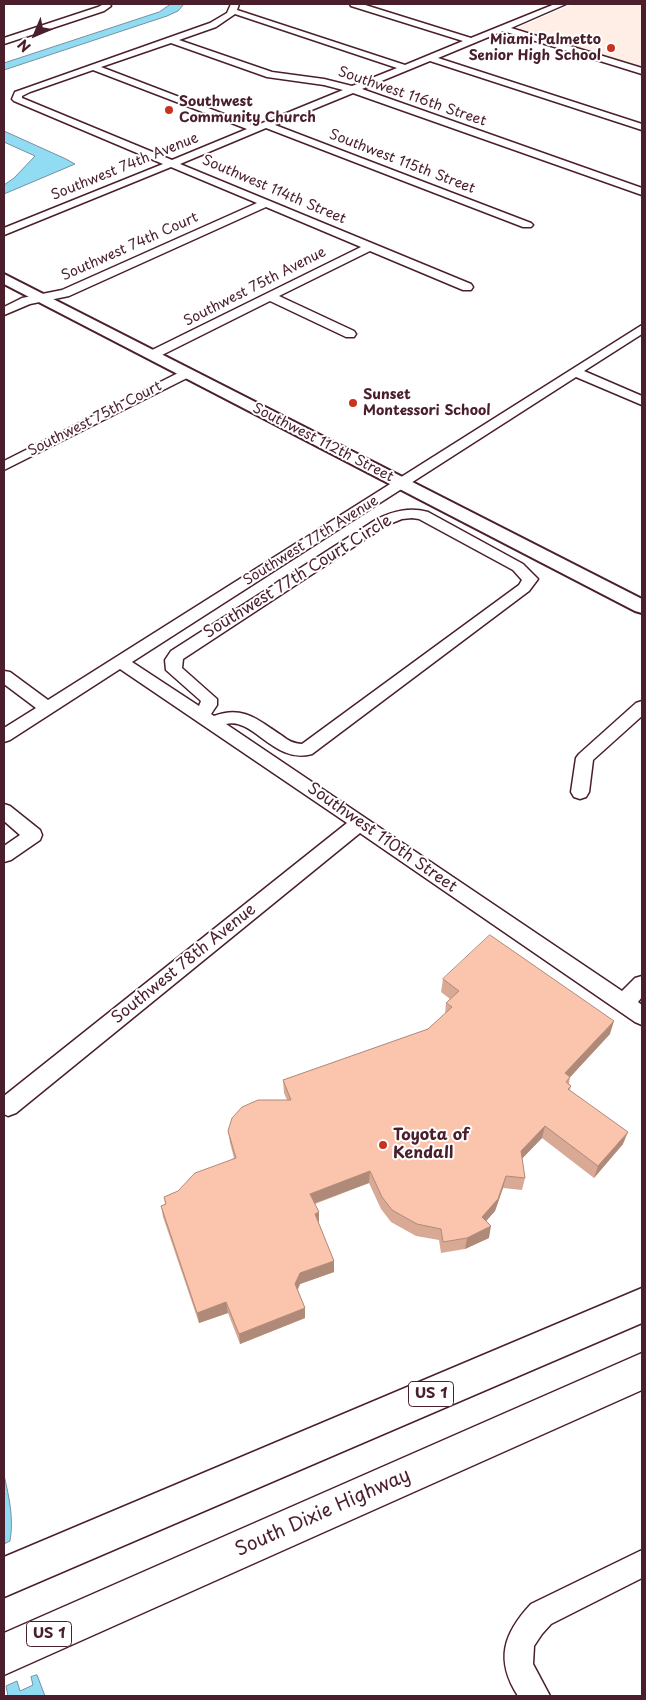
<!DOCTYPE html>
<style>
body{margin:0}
#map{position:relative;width:646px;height:1700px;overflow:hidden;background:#fff;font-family:"Playpen Sans",sans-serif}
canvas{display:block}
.frame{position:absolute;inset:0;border:5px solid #4a1f2b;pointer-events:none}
.north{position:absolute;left:10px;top:10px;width:50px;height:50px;-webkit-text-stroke:4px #fff;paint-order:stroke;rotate:225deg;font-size:14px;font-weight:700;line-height:20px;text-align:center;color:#4a1f2b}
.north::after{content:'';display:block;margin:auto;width:18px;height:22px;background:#4a1f2b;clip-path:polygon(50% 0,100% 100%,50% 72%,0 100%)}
</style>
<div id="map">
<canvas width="646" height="1700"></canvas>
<div class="frame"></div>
<div class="north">N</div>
</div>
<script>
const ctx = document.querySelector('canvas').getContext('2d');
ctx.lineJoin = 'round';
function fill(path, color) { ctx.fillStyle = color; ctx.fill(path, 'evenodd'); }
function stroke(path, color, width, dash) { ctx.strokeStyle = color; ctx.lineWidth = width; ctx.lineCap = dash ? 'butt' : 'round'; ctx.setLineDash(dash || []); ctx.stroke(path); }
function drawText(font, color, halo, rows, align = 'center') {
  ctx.font = font + ' "Playpen Sans",sans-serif'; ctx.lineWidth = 4; ctx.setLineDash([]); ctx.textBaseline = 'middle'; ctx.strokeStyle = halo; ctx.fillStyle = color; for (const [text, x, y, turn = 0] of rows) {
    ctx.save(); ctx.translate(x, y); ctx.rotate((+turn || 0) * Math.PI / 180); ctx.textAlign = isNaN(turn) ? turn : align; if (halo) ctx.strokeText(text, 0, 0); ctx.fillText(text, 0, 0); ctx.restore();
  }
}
const built = new Path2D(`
 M573 4H642V67L517 28Z`);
const water = new Path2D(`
 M171 4H184L178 11 167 16 4 70V63L159 12Z
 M4 131 66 159 75 164 4 194V185L14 178 35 156 4 142Z
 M4 1475C9 1497 14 1518 10 1541L4 1544Z
 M37 1675 45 1696H8L6 1686 17 1681 20 1691 33 1685 31 1677Z`);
const minor = new Path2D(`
 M101 4H109L111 6 104 11 4 44V38L98 7 102 5Z
 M231 4H239L237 10 405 65 463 41 351 6 350 4H362L471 38 555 4H566L511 28 642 68V74L503 31 438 58 642 124V130L430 61 362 89 642 188V195L353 93 275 125 531 223 533 225 531 227H523L266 128 180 164 471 284 473 287 471 290H463L370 251 279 296 354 331 356 334 354 337H346L270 301 156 358H148L146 355 148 352 361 247 266 207 69 296 30 304 4 315V307L22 298 62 290 257 203 171 167 4 235V228L163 164 14 101 12 99 15 92 210 23 227 13ZM235 14 397 68 352 86 324 79 272 72 179 40 216 27ZM171 43 267 77 324 85 343 90 255 126 101 67ZM93 70 247 129 172 160 22 98V96L30 92Z
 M642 325V334L584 371 642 396V405L576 377 132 662 199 706 201 701 166 670 165 660 171 651 377 519C394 511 409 507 428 512L523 564 538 579 529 591 312 754C274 765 254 717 226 724L622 991 635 978 642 976V997L638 1002 642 1005V1025L635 1022 360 833 16 1113 8 1116 4 1114V1096L347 823 120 669 10 740 4 742V728L36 708 4 684V671L10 672 48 700ZM412 518 419 519 513 570 522 580 519 585 302 744C294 744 287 740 281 735 258 720 243 705 214 716L211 714 217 705V699L182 668 183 659 387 525 402 519Z
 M186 369 192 373 191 376 4 470V461Z
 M642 701V716L593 760 589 792 586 797 580 799 574 797 571 792 576 758 579 754 636 703Z
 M4 804 10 806 40 830 42 835 40 840 11 860 4 862V846L20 835 4 821Z
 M642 1550V1578L551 1624 542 1634 534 1646 533 1664 550 1696H518C495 1660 503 1634 531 1604Z`);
const major = new Path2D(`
 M4 274 642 599V613L635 611 4 284Z`);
const highway = new Path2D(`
 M642 1288V1323L4 1597V1557Z
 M642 1353V1390L4 1675V1633Z`);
const wall = new Path2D(`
 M443 979 610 1034 570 1077 569 1084 571 1086 570 1090 623 1144 594 1178 542 1138 522 1158 525 1178 522 1190 503 1188 495 1211 486 1221 489 1238 465 1249 441 1253 439 1240 416 1236 391 1222 381 1209 369 1183 315 1204 319 1212V1224L334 1261V1272L300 1284 298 1290 305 1308V1318L240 1344 228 1313 199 1323 163 1217 161 1206 165 1204 164 1197 178 1191 234 1158 230 1143 228 1131 287 1100 284 1093 283 1080 428 1029 445 1014 446 1003 450 999 441 992Z`);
const shadedWall = new Path2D(`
 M614 1021 610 1034 562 1086 565 1073Z
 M545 1126 542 1138 518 1163 521 1151Z
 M628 1132 623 1144 594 1178 598 1166Z
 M370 1171 369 1183 310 1205V1194Z
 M506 1176 503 1188 495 1211 480 1228 482 1217Z
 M319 1212V1224L315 1214Z
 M491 1226 489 1238 465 1249 467 1238Z
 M334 1261V1272L300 1284 295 1294V1284L300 1273Z
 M226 1302 228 1313 199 1323 197 1313Z
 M305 1308V1318L240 1344 239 1334Z`);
const building = new Path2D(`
 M490 935 614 1021 565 1073 570 1077 566 1082 571 1086 568 1089 628 1132 598 1166 545 1126 521 1151 525 1178 506 1176 498 1199 482 1217 491 1226 467 1238 443 1242 441 1229 417 1224 392 1210 382 1197 370 1171 310 1194 319 1212 315 1214 334 1261 300 1273 295 1284 305 1308 239 1334 226 1302 197 1313 161 1206 166 1204 164 1197 178 1191 195 1173 236 1158 228 1131 232 1118 242 1107 258 1100H291L283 1080 428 1029 452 1007 446 1003 459 991 443 979Z`);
const markers = [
 [611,48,5,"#c8321e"],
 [169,110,5,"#c8321e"],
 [353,403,5,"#c8321e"],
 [383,1145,5,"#c8321e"]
];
const farPoinames = [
 ["Miami Palmetto",601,40,"right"],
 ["Senior High School",601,56,"right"],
 ["Southwest",179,102],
 ["Community Church",179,118],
 ["Sunset",363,395],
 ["Montessori School",363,411]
];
const farStreetnames = [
 ["Southwest 116th Street",412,97,19],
 ["Southwest 115th Street",402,162,21],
 ["Southwest 74th Avenue",125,167,-22],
 ["Southwest 114th Street",274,190,23],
 ["Southwest 74th Court",130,247,-24],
 ["Southwest 75th Avenue",255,287,-27],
 ["Southwest 75th Court",95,419,-27],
 ["Southwest 112th Street",323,443,27],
 ["Southwest 77th Avenue",311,541,-32]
];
const shields = [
 [431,1394,45],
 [49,1634,45]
];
const shieldNames = [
 ["US 1",431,1394],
 ["US 1",49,1634]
];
const streetNames = [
 ["Southwest 77th Court Circle",298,577,-32],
 ["Southwest 110th Street",382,838,35],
 ["Southwest 78th Avenue",184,964,-39]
];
const poiNames = [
 ["Toyota of",393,1136],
 ["Kendall",393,1154]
];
const nearStreetnames = [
 ["South Dixie Highway",323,1513,-24]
];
fill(built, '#feeee6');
fill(water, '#92dcf3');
stroke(water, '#7590a3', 1);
stroke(minor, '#4a1f2b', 3);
stroke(major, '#4a1f2b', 4);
stroke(highway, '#4a1f2b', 3);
fill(minor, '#fff');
fill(major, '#fff');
fill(highway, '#fff');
fill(wall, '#d8a995');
fill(shadedWall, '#b08a79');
fill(building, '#fbc5ad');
stroke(building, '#b08a79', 1);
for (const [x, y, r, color] of markers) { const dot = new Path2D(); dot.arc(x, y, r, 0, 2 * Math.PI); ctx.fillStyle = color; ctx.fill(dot); stroke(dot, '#fff', 2); }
drawText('bold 14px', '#4a1f2b', '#fff', farPoinames, 'left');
drawText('14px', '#4a1f2b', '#fff', farStreetnames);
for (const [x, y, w] of shields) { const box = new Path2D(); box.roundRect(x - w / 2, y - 12.5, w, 25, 4); ctx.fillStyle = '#fff'; ctx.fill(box); stroke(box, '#4a1f2b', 1); }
drawText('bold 15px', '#4a1f2b', null, shieldNames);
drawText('16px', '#4a1f2b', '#fff', streetNames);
drawText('bold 16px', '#4a1f2b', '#fff', poiNames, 'left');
drawText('19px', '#4a1f2b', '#fff', nearStreetnames);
</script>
